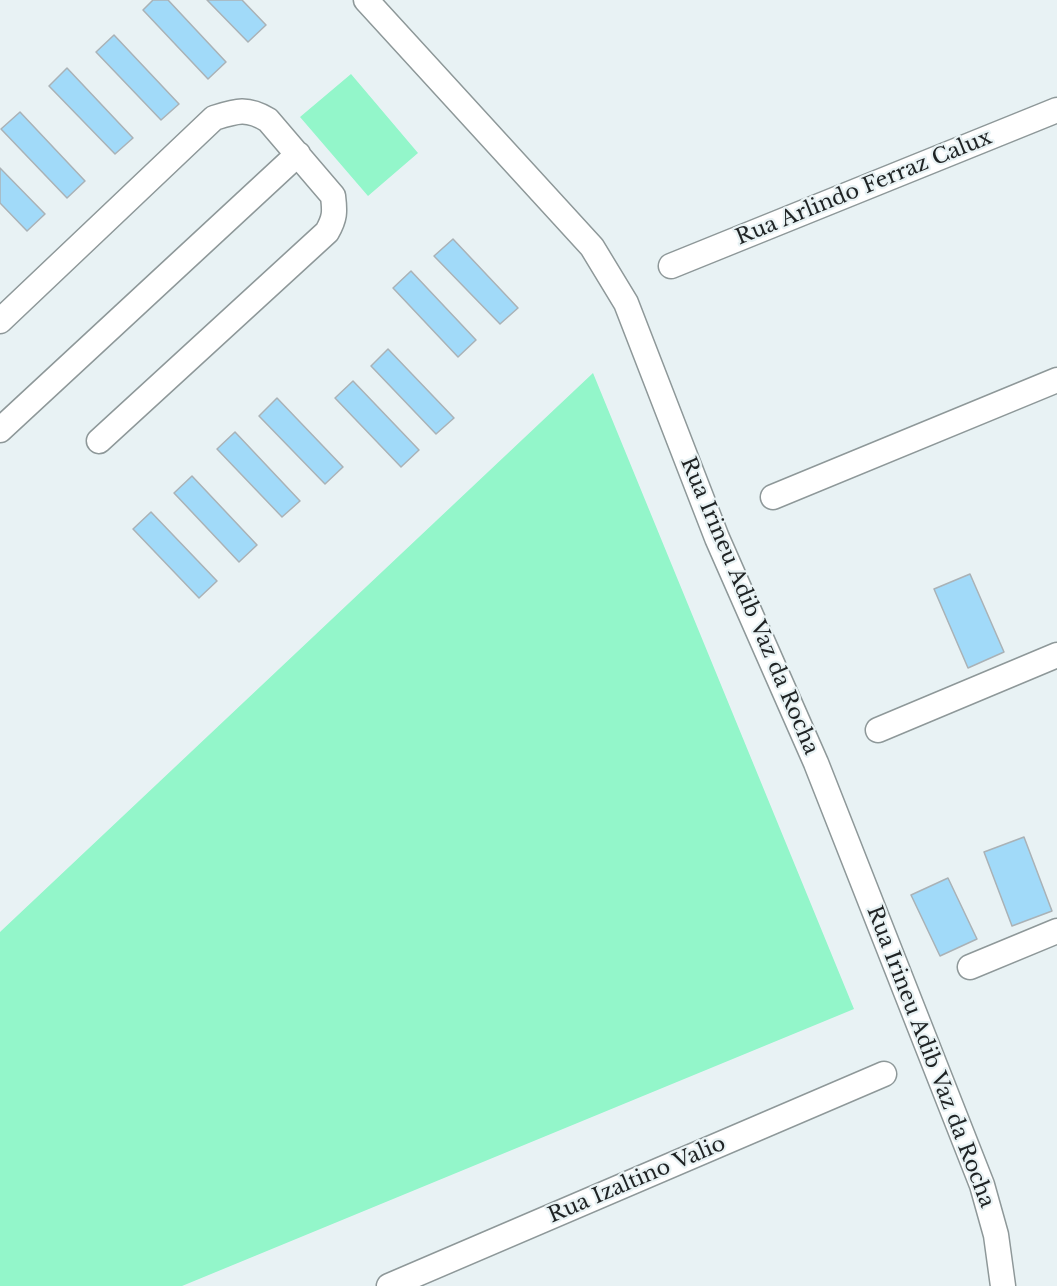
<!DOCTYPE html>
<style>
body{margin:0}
canvas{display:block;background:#e8f2f4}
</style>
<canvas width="1057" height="1286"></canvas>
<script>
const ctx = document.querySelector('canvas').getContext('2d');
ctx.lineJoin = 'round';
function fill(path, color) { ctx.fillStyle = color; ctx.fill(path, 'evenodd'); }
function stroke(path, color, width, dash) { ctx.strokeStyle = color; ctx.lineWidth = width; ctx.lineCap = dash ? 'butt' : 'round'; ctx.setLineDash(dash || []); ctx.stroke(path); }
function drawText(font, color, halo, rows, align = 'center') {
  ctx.font = font + ' "Libre Baskerville",serif'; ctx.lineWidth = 4.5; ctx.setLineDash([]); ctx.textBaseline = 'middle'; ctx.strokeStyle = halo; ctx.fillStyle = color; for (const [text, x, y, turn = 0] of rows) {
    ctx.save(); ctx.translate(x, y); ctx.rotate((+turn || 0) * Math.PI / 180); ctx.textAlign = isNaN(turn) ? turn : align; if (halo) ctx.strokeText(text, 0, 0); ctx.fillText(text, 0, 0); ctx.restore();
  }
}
const green = new Path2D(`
 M351 74 418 153 368 196 300 117Z
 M593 373 854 1009 182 1286H0V932Z`);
const building = new Path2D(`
 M153 0H168L226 62 208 79 143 10Z
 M207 0H242L266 25 248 42Z
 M114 35 179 104 161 120 96 52Z
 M67 68 133 138 115 154 49 86Z
 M20 112 85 181 67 198 1 129Z
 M0 168 45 214 27 231 0 203Z
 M453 239 518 308 500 324 434 256Z
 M411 271 476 340 458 357 393 288Z
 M388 349 454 418 436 434 371 366Z
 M353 381 419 450 401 467 335 398Z
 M277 398 343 467 325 484 259 416Z
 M235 432 300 501 282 517 217 449Z
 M192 476 257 545 239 562 174 493Z
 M151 512 217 581 199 598 133 529Z
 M970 574 1004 652 968 668 934 589Z
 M1024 837 1052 911 1012 926 984 852Z
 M948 878 977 939 940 956 911 895Z`);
const minor = new Path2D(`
 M366 0 592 247 626 303 717 538 816 763 982 1185 996 1235 1003 1286
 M671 266 1057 110
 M0 321 214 118C236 111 247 107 268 120L333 196C335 212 335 218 327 232L99 441
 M0 430 298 154
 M773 497 1057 380
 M878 730 1057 655
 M970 967 1057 931
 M389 1286 884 1074`);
const streetNames = [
 ["Rua Arlindo Ferraz Calux",864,188,-22],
 ["Rua Irineu Adib Vaz da Rocha",749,606,67],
 ["Rua Irineu Adib Vaz da Rocha",930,1057,69],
 ["Rua Izaltino Valio",637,1180,-23]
];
fill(green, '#93f6ca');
fill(building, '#a1daf9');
stroke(building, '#aab2b6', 1.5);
stroke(minor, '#8e9899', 27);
stroke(minor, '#fff', 24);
drawText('21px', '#1f2324', '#e8f2f4', streetNames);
</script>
